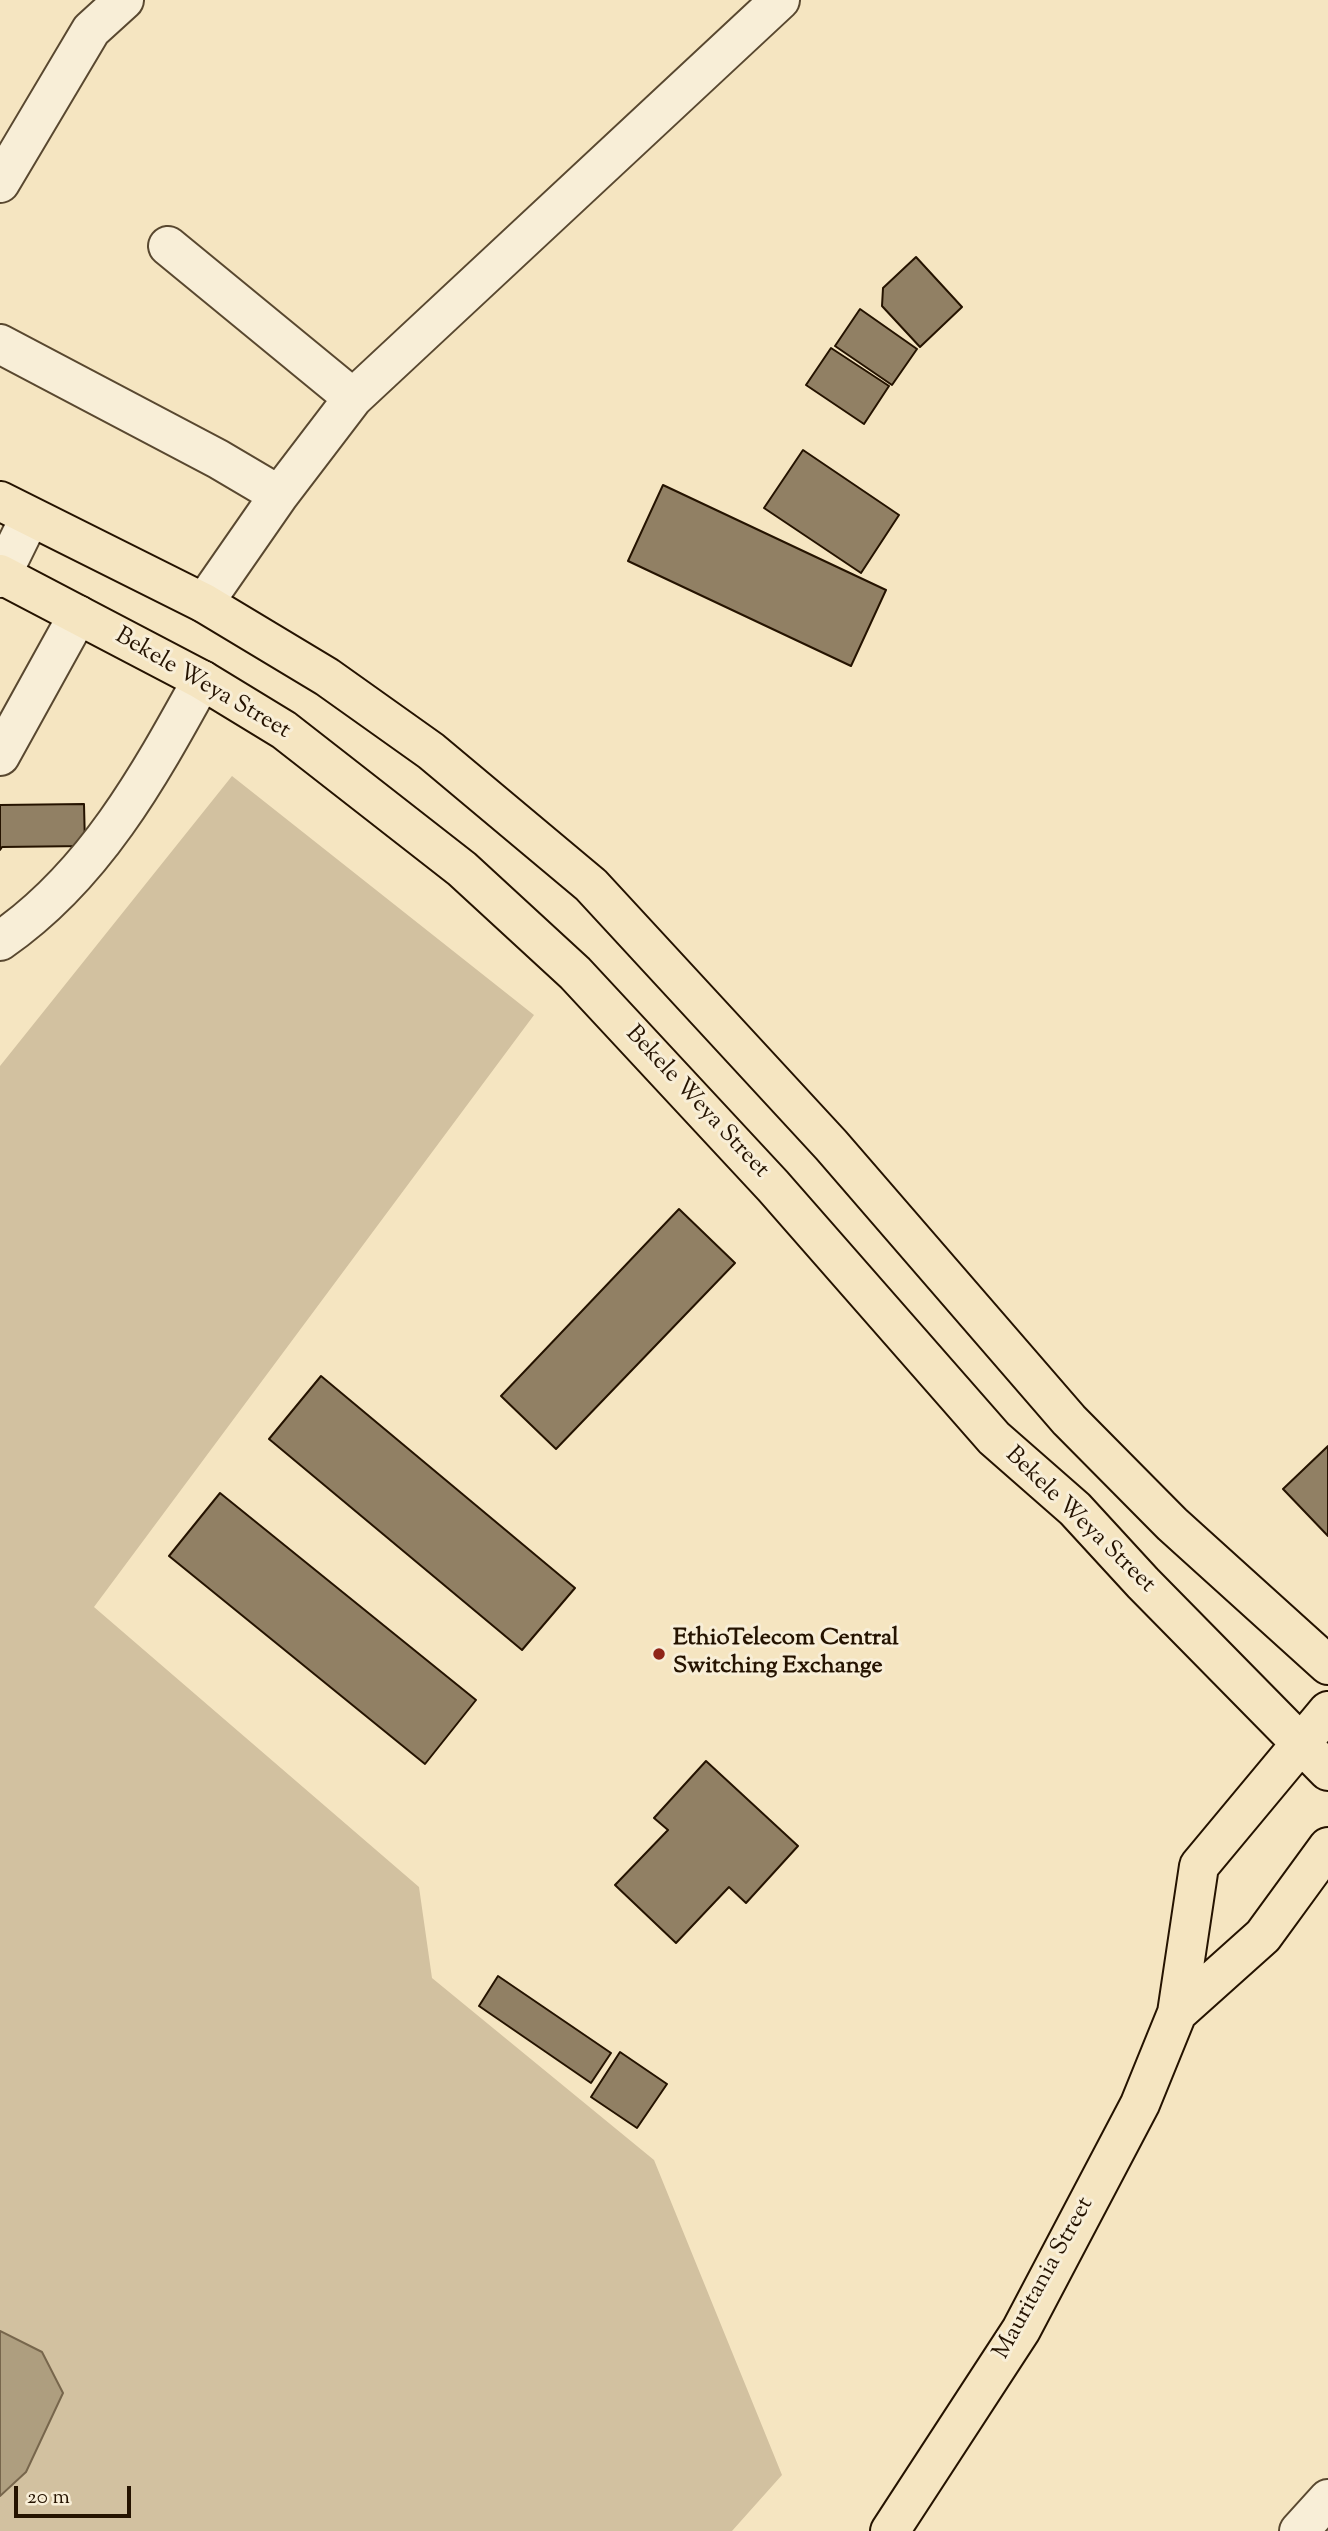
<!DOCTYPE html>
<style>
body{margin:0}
#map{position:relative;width:1328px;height:2531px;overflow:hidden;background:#f5e5c1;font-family:"Sorts Mill Goudy",serif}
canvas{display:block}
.scale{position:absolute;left:14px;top:2486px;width:117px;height:32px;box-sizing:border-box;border:4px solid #251300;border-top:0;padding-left:9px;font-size:21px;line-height:24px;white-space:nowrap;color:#251300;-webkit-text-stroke:5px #f8eed7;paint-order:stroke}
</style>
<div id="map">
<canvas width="1328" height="2531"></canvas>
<div class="scale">20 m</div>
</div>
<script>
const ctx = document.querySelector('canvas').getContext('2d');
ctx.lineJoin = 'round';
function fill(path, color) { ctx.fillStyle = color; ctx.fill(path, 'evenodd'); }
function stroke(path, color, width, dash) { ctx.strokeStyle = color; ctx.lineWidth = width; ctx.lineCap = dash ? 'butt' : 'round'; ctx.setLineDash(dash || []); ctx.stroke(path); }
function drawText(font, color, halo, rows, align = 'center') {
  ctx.font = font + ' "Sorts Mill Goudy",serif'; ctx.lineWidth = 6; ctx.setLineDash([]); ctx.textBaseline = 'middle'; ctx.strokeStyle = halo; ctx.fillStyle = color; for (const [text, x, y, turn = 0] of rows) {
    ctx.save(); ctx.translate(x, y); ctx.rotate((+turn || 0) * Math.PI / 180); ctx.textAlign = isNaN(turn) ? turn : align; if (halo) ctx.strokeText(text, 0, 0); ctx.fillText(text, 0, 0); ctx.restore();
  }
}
const green = new Path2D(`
 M232 776 534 1015 94 1607 419 1887 432 1978 654 2160 782 2475 732 2531H0V1066Z`);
const water = new Path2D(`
 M0 2331 42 2352 63 2393 26 2472 0 2496Z`);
const building = new Path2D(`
 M916 257 962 307 920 347 882 306 883 288Z
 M860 309 917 349 892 385 835 346Z
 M831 348 889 386 864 424 806 385Z
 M803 450 899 515 861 573 764 508Z
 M663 485 886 590 851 666 628 561Z
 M84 804 85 846 2 847 0 850V805Z
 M679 1209 735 1263 556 1449 501 1396Z
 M321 1376 575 1588 522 1650 269 1439Z
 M1328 1446V1536L1283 1489Z
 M220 1493 476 1700 425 1764 169 1556Z
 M706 1761 798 1846 746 1903 729 1887 676 1943 615 1885 668 1830 654 1818Z
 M498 1976 611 2053 591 2083 479 2006Z
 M620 2052 667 2084 637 2128 591 2097Z`);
const minor = new Path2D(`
 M0 183 91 30 124 0
 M168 246 353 398
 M0 344 218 459 279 495 204 603
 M279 495 353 398 780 0
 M0 578 30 517
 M0 756 78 615
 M0 941C94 876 148 778 202 680
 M1299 2531 1328 2499`);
const major = new Path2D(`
 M0 501 204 603 327 677 431 751 591 885 831 1145 1069 1420 1172 1524 1328 1665
 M0 574 202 680 284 730 462 869 575 973 773 1186 994 1438 1075 1509 1143 1583 1328 1771
 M1177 2013 1263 1936 1328 1847
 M890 2531 1021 2330 1140 2104 1177 2013 1199 1866 1328 1711`);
const markers = [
 [659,1654,7,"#8f2418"]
];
const streetNames = [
 ["Bekele Weya Street",202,685,30],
 ["Bekele Weya Street",696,1103,47],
 ["Bekele Weya Street",1079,1521,44],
 ["Mauritania Street",1045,2279,-61]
];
const poiNames = [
 ["EthioTelecom Central",673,1640],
 ["Switching Exchange",673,1668]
];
fill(green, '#d2c1a0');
fill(water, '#ae9e7f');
stroke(water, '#77664c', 2);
fill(building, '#918064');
stroke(building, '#251300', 2);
stroke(minor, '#594830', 42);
stroke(major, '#251300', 42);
stroke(minor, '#f8eed7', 38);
stroke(major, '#f5e5c1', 38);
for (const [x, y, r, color] of markers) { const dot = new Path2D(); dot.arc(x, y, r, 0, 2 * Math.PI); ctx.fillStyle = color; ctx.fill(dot); stroke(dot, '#f8eed7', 2.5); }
drawText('24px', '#251300', '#f8eed7', streetNames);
drawText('bold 24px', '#251300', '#f8eed7', poiNames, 'left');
</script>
